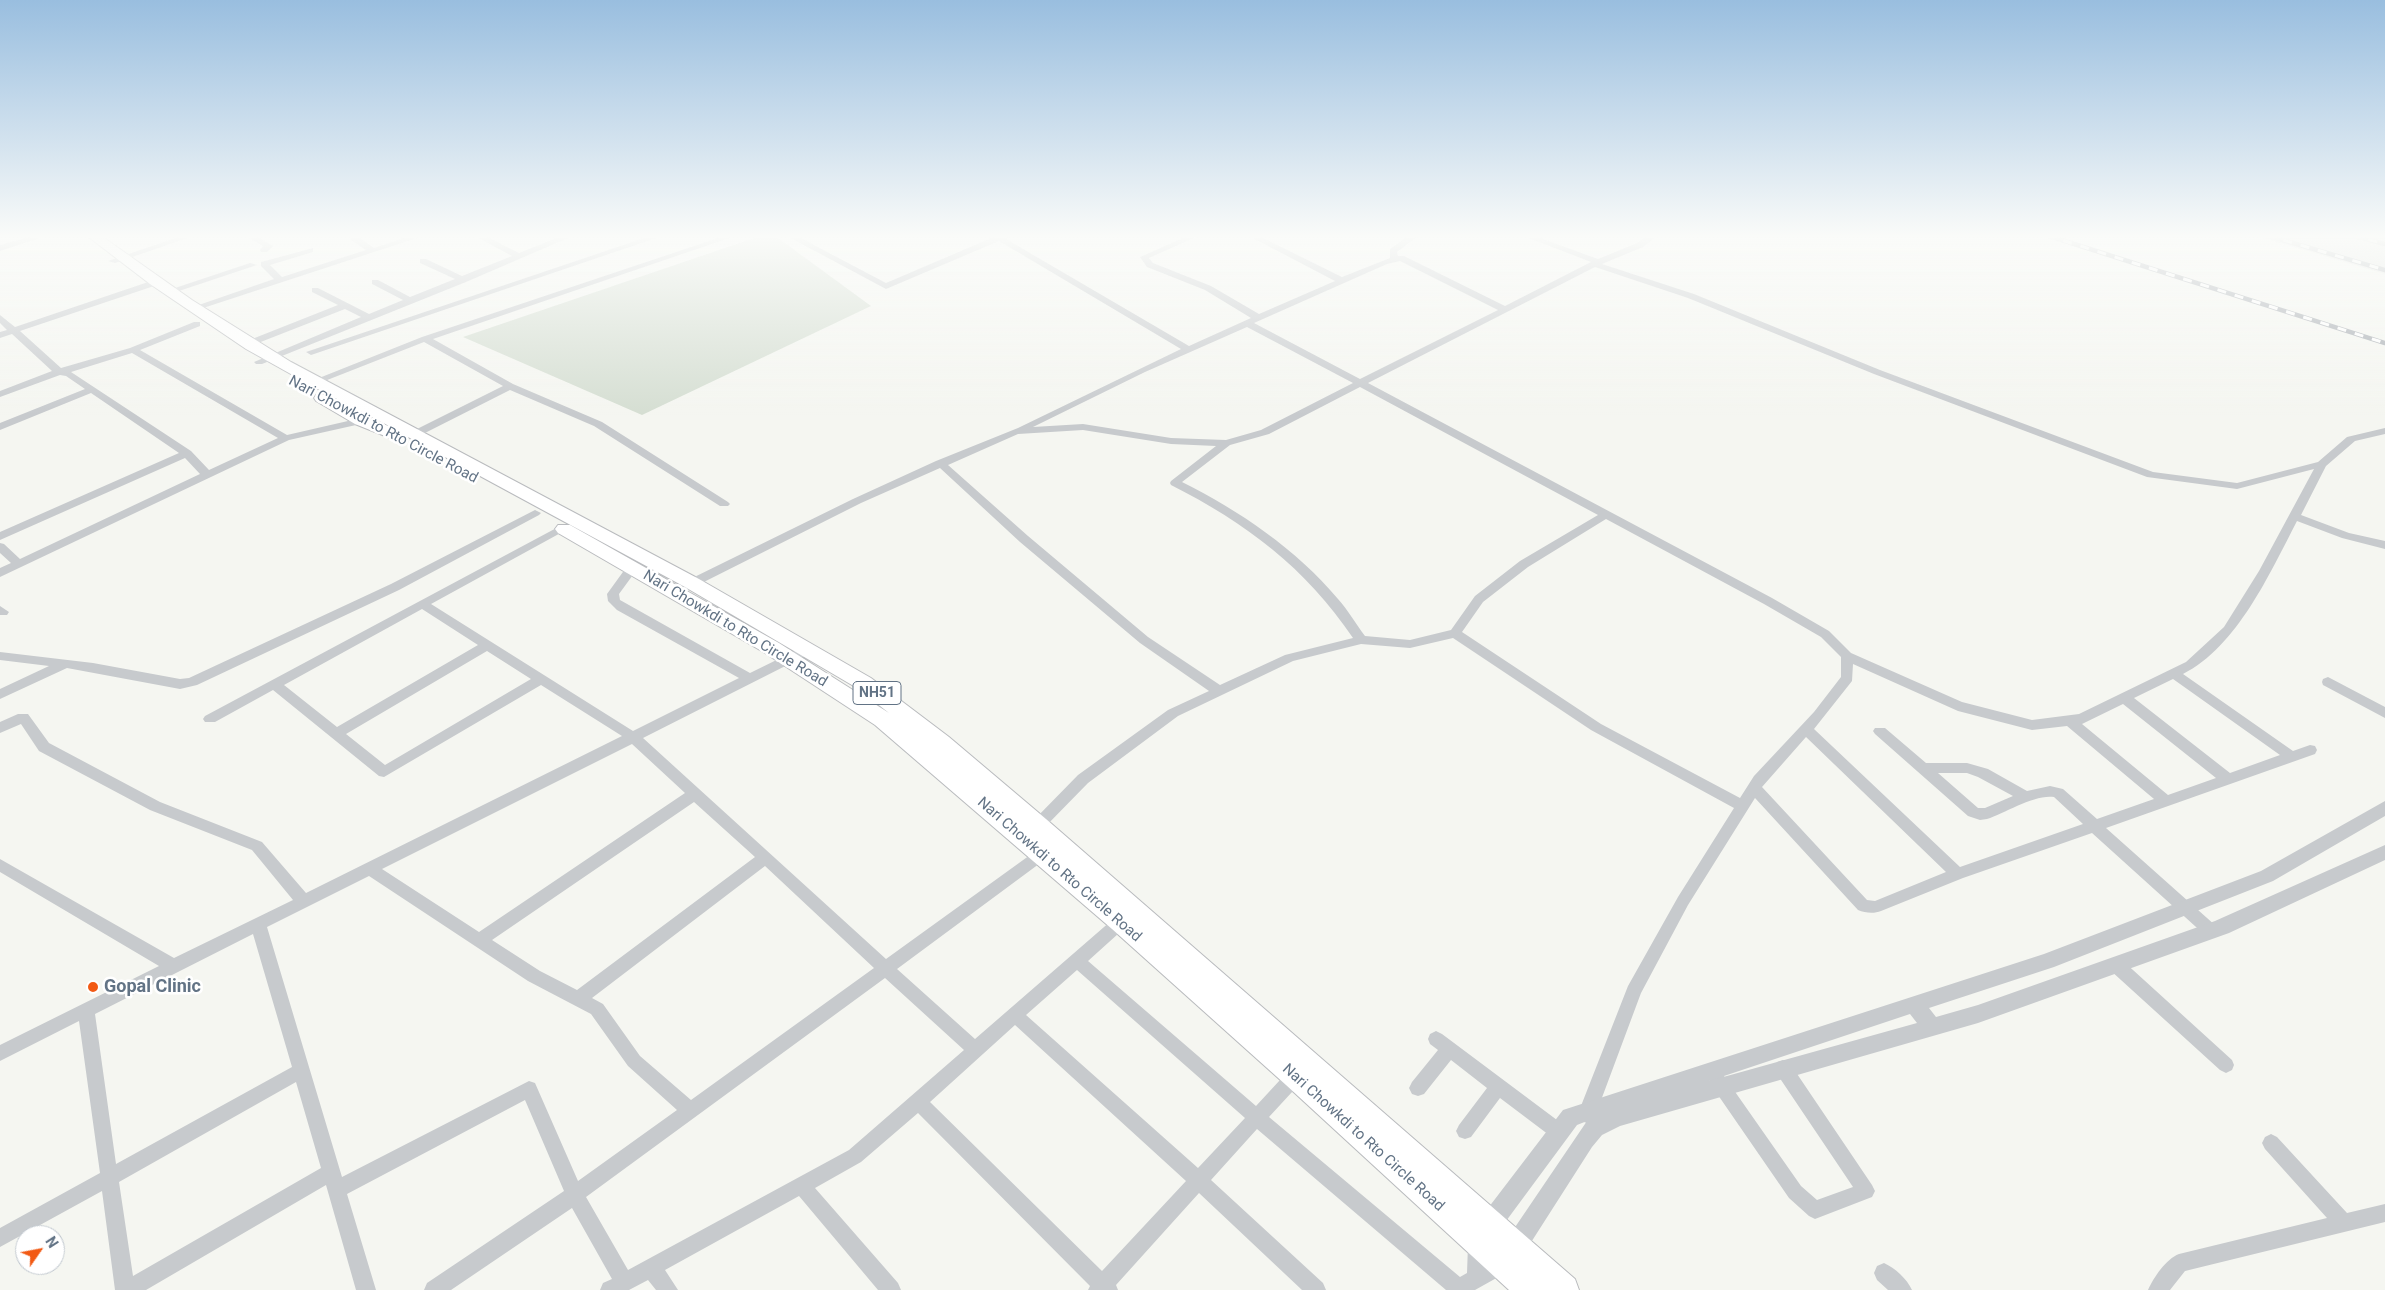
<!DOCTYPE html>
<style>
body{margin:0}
#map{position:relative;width:2385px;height:1290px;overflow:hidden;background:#f5f6f1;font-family:Roboto,sans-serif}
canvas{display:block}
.north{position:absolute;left:15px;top:1225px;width:50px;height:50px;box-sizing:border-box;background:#fff;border:1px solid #c0c7ce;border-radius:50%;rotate:57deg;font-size:14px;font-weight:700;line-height:20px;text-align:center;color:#627385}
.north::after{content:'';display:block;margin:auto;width:18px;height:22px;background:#f25a14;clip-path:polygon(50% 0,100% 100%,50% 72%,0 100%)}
</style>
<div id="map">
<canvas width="2385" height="1290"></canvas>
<div class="north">N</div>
</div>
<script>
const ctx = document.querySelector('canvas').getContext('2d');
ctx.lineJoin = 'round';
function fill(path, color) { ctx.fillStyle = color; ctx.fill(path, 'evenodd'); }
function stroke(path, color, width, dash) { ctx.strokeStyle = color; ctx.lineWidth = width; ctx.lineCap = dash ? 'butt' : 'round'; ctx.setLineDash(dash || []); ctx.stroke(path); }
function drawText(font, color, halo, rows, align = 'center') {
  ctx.font = font + ' Roboto,sans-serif'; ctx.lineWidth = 5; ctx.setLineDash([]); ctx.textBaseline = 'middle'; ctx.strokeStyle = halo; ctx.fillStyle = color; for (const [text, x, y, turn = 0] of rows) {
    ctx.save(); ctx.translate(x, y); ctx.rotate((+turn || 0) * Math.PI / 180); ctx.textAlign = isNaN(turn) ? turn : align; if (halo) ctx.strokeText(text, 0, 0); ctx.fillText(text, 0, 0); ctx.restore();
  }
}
const built = new Path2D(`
 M2253 235H2385V274Z`);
const green = new Path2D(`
 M763 235H774L871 306 642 415 463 337Z`);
const minor = new Path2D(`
 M37 235H49L0 251V245Z
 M184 235H196L115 263 108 261Z
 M244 235H254L273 246 267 252H261L260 250 263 246Z
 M413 235 423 236 197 310 190 308 274 279 261 266V262L313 248V252L270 265 282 277 366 250 351 240V236H357L374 248Z
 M473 235H483L519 253 564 235H575L466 282 262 364H256L254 362 361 317 345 309 253 345H247V341L338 305 312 292V288H318L369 314 403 300 372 284V280H378L410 297 455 279 420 263V259H426L462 276 512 256Z
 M653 235H665L314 354 311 355 306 352Z
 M727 235H738L433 339 513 384 602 422 728 502 730 504 728 506H720L594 426 510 390 419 436H411V432L503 386 424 342 317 384H311L309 382 422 337Z
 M785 235H795L886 283 996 236 1011 235 1006 239 1189 346 1251 318 1205 290 1147 267 1140 257 1190 235 1198 236 1149 258 1153 263 1211 286 1259 314 1335 281 1247 235H1257L1342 277 1390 258V249L1410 235H1419L1397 252 1398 256H1404L1505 306 1591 262 1521 235H1532L1598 259 1637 243 1649 235H1658L1643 247 1602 264 1694 294 1880 370 2153 472 2237 483 2318 462 2347 437 2385 428V434L2355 441 2326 466 2301 515 2349 533 2385 541V549L2342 538 2297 521C2270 573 2237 647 2183 674L2293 751 2310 745 2315 746 2317 750 2315 754 2106 828 2216 926 2219 931 2216 936 2211 938 2206 936 2092 833 1963 878 1881 911C1874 914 1865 913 1858 910L1755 798 1688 905 1641 993 1597 1111 1599 1116 1596 1122 1590 1124 1584 1122 1579 1111 1628 986 1678 897 1734 808 1591 730 1453 638 1410 648 1361 644 1293 661 1178 716 1088 783 1043 829 1038 831 1033 829 1031 825 1033 821 1078 775 1168 710 1209 691 1140 643 1020 542 940 468 861 503 678 595H670L668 592 670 589 853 499 936 461 1018 428 1181 349 999 241 886 289ZM1400 261 1498 310 1360 379 1254 323 1387 264ZM1595 267 1688 298 1874 374 2147 477 2237 489 2314 469 2259 571 2224 627 2186 662 2079 714 2032 720 1962 702 1851 653 1829 631 1772 598 1368 383ZM1247 327 1353 383 1261 430 1226 440 1171 438 1083 424 1033 427 1145 372ZM1360 387 1598 515 1520 561 1475 596 1451 630 1410 640 1365 636C1356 624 1348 610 1338 599 1296 549 1240 511 1182 482L1230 445 1269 434ZM1083 430 1171 444 1216 446 1171 481 1170 483 1171 485C1246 523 1306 568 1353 638L1285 655 1220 685 1148 637 1028 536 948 465 1018 434ZM1606 519 1764 604 1821 637 1841 657V677L1814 712 1754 776 1740 798 1601 724 1462 632 1483 602 1528 567ZM1853 664 1958 711 2032 730 2067 726 2154 799 2097 819 2063 789 2050 786 2027 791 1988 769 1967 763H1926L1885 728H1875L1873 731 1875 734 1968 816 1980 820 1987 819C2005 813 2035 794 2054 797L2083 824 1960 867 1814 729 1852 681ZM2173 679 2280 755 2230 773 2134 698ZM2123 704 2216 778 2168 795 2082 724ZM1806 737 1946 872 1875 901 1867 900 1762 787ZM1938 773H1967L1978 777 2013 796 1985 808H1978Z
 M250 263 257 265 173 293 166 291Z
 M157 279 161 282 160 284 20 331 61 368 130 348 194 322H200V326L140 350 287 435 361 418 366 421 365 423 289 440 0 577V568L11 563 0 553V543L4 544 20 559 200 474 185 458 0 540V532L179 453 91 393 0 430V423L85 389 66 376 60 375 0 397V391L52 371 12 334 0 338V332L7 330 0 323V315L15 327ZM132 353 278 438 209 470 191 451 71 372Z
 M535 510 541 513 539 515 399 590 197 685 180 689 67 668 0 699V689L49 666 0 660V652L93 663 180 679 189 678 391 584Z
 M562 525 566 526 568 528 566 530 431 604 633 731 739 678 617 610 608 601 607 594 628 565H636L638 568 619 594 620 600 750 673 803 647H811L813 650 811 653 643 738 886 959 1037 850 1042 848 1047 850 1049 854 1047 858 897 969 975 1039 1119 914 1124 913 1129 914 1132 919 1129 924 1088 961 1256 1106 1292 1067 1298 1065 1304 1067 1306 1073 1304 1079 1269 1117 1460 1277 1467 1273 1468 1245 1470 1238 1477 1236 1484 1238 1486 1245V1262L1502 1255 1509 1257 1511 1264 1509 1271 1475 1290H1446L1257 1129 1211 1180 1323 1283 1326 1290H1302L1199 1193 1116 1285 1118 1290H1088L1090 1286 918 1113 861 1162 815 1188 898 1283 901 1290H878L799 1196 665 1270 678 1290H656L648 1280 629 1290H600L603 1283 612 1279 572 1208 451 1290H424L427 1283 564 1191 525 1100 347 1194 376 1290H356L326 1185 146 1290H115L102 1191 0 1247V1228L100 1173 79 1021 0 1061V1045L159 966 0 872V859L174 958 293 900 252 850 150 810 39 751 21 724 0 733V722L18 714H28L49 743 160 802 262 842 306 893 622 736 541 685 384 777 379 776 273 690 215 722H205L203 719 205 716ZM422 609 478 645 337 727 284 685ZM487 651 531 679 385 765 346 734ZM632 744 685 793 479 932 382 869ZM694 802 755 857 577 990 540 971 492 940ZM765 866 874 968 691 1100 640 1056 603 1004 592 998ZM369 876 528 981 591 1014 628 1066 677 1110 578 1181 535 1083 529 1081 342 1177 267 927ZM253 934 292 1067 116 1164 95 1014ZM1077 970 1245 1118 1198 1168 1026 1015ZM885 978 964 1050 849 1150 628 1270 586 1197ZM1015 1025 1186 1181 1102 1271 930 1102ZM296 1082 321 1168 133 1276 119 1182Z
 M0 606 9 612 7 615H0Z
 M2328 677 2385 707V718L2323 685 2322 682 2323 679Z
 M2116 958 2122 960 2232 1060 2234 1065 2232 1070 2226 1073 2220 1070 2110 970 2108 965 2110 960Z
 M1436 1031 1442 1034 1565 1126 1568 1132 1565 1138 1559 1140 1553 1138 1500 1098 1471 1137 1465 1139 1459 1137 1456 1131 1459 1125 1487 1088 1451 1060 1424 1094 1418 1096 1412 1094 1409 1088 1412 1082 1438 1050 1430 1044 1428 1039 1430 1034Z
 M1783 1060 1789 1062 1872 1185 1875 1191 1872 1197 1815 1219 1809 1216 1789 1198 1709 1082 1712 1076 1718 1074 1724 1076 1801 1186 1817 1200 1853 1187 1777 1074 1775 1068 1777 1062Z
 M2271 1134 2277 1137 2347 1213 2385 1204V1222L2185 1271 2170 1290H2148C2154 1277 2166 1259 2179 1254L2327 1218 2265 1149 2262 1143 2265 1137Z
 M1884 1263C1895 1268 1907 1279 1912 1290H1888L1877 1280 1874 1273 1877 1266Z`);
const tertiary = new Path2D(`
 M2385 801V816L2273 881 2054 967 1929 1008 1936 1017 1978 1005 2215 921 2385 845V860L2229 933 1978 1023 1620 1126 1602 1135 1592 1147 1521 1258 1513 1261 1505 1258 1502 1250 1505 1242 1587 1121 1577 1125 1495 1236 1487 1239 1479 1236 1476 1228 1479 1220 1563 1110 2044 954 2261 871ZM1910 1014 1917 1023 1709 1081Z`);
const trunk = new Path2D(`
 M86 235H100L192 300 291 362 699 579 871 678 949 737 1046 819 1575 1279 1579 1290H1509L1286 1085 1112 929 875 725 765 653 558 533 555 529 558 525H570L779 643 889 713 857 688 685 587 397 431 398 433 396 436 390 438 355 424 316 401 314 398 316 395H328L367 418 391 427 314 387 246 349 150 284Z`);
const rail = new Path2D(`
 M2046 235 2385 343
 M2266 235 2385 270
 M2351 235 2385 244`);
const markers = [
 [93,987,6,"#f25a14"]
];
const shields = [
 [877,693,48]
];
const shieldNames = [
 ["NH51",877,693]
];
const streetNames = [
 ["Nari Chowkdi to Rto Circle Road",383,430,28],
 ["Nari Chowkdi to Rto Circle Road",735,629,31],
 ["Nari Chowkdi to Rto Circle Road",1059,870,41],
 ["Nari Chowkdi to Rto Circle Road",1363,1138,42]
];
const nearPoinames = [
 ["Gopal Clinic",104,987]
];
fill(built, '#e6e7e5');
fill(green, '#d5ded2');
stroke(trunk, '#b9bbbe', 2);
fill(minor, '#c7cacd');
fill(tertiary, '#c7cacd');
fill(trunk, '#fff');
stroke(rail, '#a6abb1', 4.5);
stroke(rail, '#fff', 3, [9]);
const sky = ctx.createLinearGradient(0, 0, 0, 415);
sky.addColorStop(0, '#99bedf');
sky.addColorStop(0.57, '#fafbf9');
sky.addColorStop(1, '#fafbf900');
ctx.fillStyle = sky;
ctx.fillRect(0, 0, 2385, 415);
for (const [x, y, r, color] of markers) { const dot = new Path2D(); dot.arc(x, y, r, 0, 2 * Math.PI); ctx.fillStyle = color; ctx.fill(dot); stroke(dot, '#fff', 2); }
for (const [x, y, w] of shields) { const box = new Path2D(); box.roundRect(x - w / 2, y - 11.5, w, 23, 4); ctx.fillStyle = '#fff'; ctx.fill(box); stroke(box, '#627385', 1); }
drawText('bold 14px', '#627385', null, shieldNames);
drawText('15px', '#627385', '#fff', streetNames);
drawText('bold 18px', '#627385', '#fff', nearPoinames, 'left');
</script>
